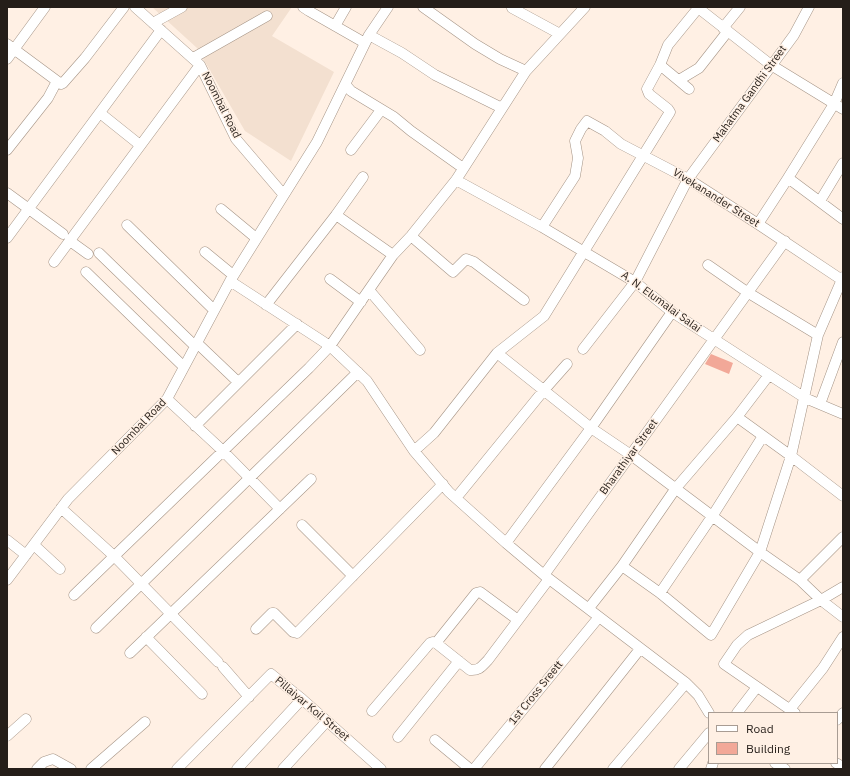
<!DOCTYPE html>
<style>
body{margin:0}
#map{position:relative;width:850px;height:776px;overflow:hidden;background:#fff0e4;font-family:"IBM Plex Sans",sans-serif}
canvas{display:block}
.frame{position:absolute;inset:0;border:8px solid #251e19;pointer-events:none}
.legend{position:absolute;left:708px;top:712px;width:130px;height:52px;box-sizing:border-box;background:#fff0e4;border:1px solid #a89c93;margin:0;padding:5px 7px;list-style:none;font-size:12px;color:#251e19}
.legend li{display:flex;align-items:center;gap:8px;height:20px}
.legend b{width:20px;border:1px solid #a89c93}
</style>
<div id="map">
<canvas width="850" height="776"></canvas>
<div class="frame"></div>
<ul class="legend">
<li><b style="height:5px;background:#fff"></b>Road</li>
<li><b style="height:11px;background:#f2a898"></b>Building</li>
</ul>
</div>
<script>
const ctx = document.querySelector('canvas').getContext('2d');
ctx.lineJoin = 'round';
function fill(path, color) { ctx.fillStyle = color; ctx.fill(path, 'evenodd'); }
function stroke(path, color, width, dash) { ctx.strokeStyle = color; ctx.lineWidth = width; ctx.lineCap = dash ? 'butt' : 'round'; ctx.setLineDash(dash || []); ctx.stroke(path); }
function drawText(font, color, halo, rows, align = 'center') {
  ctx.font = font + ' "IBM Plex Sans",sans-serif'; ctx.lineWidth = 3; ctx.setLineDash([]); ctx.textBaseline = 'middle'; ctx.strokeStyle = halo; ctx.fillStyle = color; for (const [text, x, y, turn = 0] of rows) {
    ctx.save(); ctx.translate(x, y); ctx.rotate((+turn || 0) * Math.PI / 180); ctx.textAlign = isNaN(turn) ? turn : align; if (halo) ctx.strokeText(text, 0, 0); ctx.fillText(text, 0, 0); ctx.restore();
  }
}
const built = new Path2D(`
 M152 7H292L272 36 334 72 291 161 245 131 197 48Z`);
const building = new Path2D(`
 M711 354 733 363 729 374 705 364Z`);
const minor = new Path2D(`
 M135 7 200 65 236 139 283 194
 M303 7 309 11 365 43
 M423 7 475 44 500 59 526 71
 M697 7 771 65 843 109
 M512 8 560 34
 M153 23 182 7
 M335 26 346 7
 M723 28 740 7
 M369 35 402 53 435 75 502 108
 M7 44 57 81 48 98 7 150
 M193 58 267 16
 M7 59 45 7
 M660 65 689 89
 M679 80 699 68 728 31
 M57 81 61 84 63 83 85 58 124 7
 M345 84 351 91 394 117 411 131 463 168
 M100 113 140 145
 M351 150 381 110
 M788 178 834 104 843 83
 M456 180 542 227 635 282 672 312 805 398 843 414
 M7 193 63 234
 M820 201 843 163
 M221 209 256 238
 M336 215 393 255
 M758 224 788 178 843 219
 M127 225 214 310
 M542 227 575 176 578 158 575 141 581 129 587 121 605 131 621 144 688 179 758 224 842 280
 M411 236 453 272 466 259 474 262 524 300
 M7 238 161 30
 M70 241 88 254
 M205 252 233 275
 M99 253 195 346
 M54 262 200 65
 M708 265 747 292 818 335
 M86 272 184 367
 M843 277 818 335 791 456 760 552 800 580 821 600 843 617
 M330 279 361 302
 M230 281 330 346 367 381 414 451 449 492 506 543 544 575 686 683 698 695 709 713
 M369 290 420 350
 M266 305 336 215 363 177
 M197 343 238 382
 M583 349 635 282 688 179 794 35 809 7
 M497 353 591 428 631 455 760 552 711 635 660 593 622 566 676 488 737 417 769 375
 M167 399 223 451 280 509
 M820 404 843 342
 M737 417 791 456 843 496
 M195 426 297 324
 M414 451 434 433 497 353 544 316 670 112 668 109 649 94 647 89 660 65 668 45 699 7
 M456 498 544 390 567 364
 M61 508 114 556 218 662
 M302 525 353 576
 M7 540 26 555
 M506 543 591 428 672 312
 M34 545 60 569
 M544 575 785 241
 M7 580 68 499 167 399 230 281 317 142 369 35 388 7
 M800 580 843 537
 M660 593 713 515 763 436
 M74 595 309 368 330 346 393 255 411 236 456 180 526 71 585 7
 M589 608 622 566
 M96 628 358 372
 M256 629 272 613H274L293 632 297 633 443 484
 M146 637 202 694
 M436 643 476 593 480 592 518 620
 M130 653 311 479
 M223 667 249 697
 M790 709 823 668 843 637
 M372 711 430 643 433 642 436 643 470 670C479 671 482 666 488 660L549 579
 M737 713 757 687
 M795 713 724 664 737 645 748 635 821 600 843 587
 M837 720 843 713
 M7 736 26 719
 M398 737 459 661
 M435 740 470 769
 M775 763 785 769
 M836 763 843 767
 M37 769 44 762 53 759 71 769
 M91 769 145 722
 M177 769 271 674 302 699 381 769
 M237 769 302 699
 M283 769 327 721
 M474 769 599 617
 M545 769 640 649
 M613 769 686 683
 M679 769 709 733
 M711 769 713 763`);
const streetNames = [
 ["Mahatma Gandhi Street",750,94,-54],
 ["Noombal Road",221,105,63],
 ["Vivekanander Street",716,198,32],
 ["A. N. Elumalai Salai",661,302,36],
 ["Noombal Road",139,427,-46],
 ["Bharathiyar Street",629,457,-54],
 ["1st Cross Sreett",536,693,-51],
 ["Pillaiyar Koil Street",312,709,40]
];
fill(built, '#f3e0d0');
fill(building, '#f2a898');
stroke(minor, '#a59486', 11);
stroke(minor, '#fff', 10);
drawText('11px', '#251e19', '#fff0e4', streetNames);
</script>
